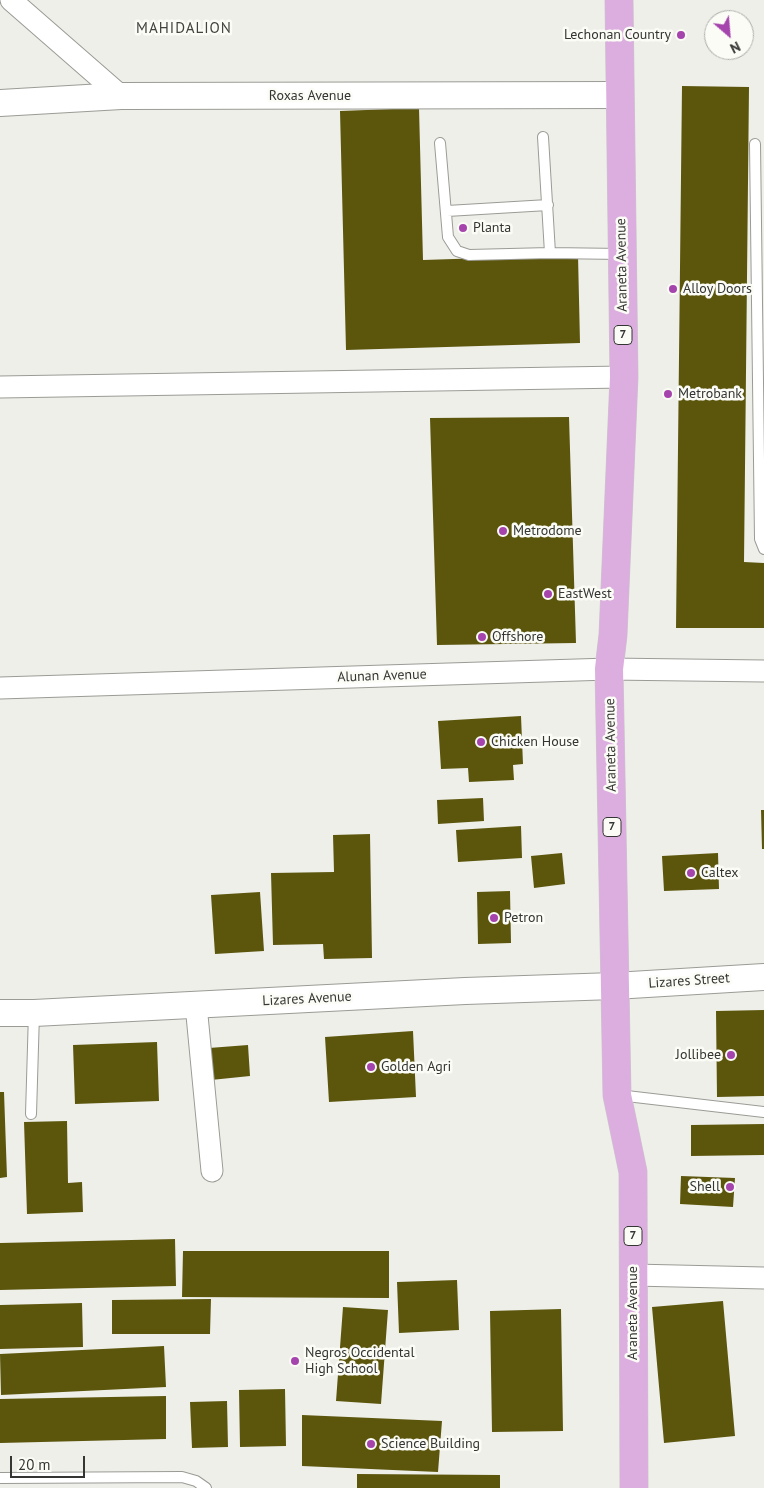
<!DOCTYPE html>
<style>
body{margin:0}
#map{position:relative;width:764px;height:1488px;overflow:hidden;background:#efefea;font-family:"PT Sans",sans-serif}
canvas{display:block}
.north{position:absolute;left:704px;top:10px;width:50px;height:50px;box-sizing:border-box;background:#fcfcf7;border:1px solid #acaca9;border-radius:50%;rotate:153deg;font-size:14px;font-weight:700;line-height:20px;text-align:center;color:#353533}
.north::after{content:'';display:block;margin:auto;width:18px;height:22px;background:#a544ac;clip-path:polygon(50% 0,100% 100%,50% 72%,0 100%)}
.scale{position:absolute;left:10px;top:1456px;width:75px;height:22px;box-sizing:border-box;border:2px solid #353533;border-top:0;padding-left:6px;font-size:15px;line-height:18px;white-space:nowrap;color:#353533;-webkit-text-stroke:4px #fcfcf7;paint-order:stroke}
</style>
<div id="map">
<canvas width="764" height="1488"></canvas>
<div class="north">N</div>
<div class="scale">20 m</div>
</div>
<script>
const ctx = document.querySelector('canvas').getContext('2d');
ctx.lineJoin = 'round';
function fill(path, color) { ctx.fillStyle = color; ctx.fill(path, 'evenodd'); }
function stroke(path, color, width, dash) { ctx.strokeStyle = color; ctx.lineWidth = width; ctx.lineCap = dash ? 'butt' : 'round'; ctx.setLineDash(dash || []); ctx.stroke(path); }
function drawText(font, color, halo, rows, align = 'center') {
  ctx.font = font + ' "PT Sans",sans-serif'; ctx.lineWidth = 5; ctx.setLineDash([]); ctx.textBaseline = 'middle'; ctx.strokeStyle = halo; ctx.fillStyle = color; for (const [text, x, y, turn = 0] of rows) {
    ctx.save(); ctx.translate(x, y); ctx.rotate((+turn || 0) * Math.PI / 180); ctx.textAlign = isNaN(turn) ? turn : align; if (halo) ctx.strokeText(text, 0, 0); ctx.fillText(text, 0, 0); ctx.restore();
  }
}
const building = new Path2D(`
 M682 86 749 87 744 562 764 563V628H676Z
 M419 108 423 260 578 255 580 343 346 350 340 111Z
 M569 417 576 643 437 645 430 418Z
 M521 716 523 764 513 765 514 780 469 782 468 768 441 769 438 721Z
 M483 798 484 821 438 824 437 800Z
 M761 810H764V849H762Z
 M521 826 522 858 458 862 456 830Z
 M370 834 372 958 324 959 323 944 273 945 271 873 334 872 333 835Z
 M562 853 565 884 534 888 531 856Z
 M718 853 719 889 664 891 662 856Z
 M510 891 511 943 478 944 477 892Z
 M260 892 264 951 215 954 211 895Z
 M764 1010V1096L717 1097 716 1011Z
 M413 1031 416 1097 329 1102 325 1037Z
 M157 1042 159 1101 75 1104 73 1045Z
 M248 1045 250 1076 211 1080 209 1048Z
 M0 1092H4L7 1177 0 1178Z
 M67 1121 68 1183 82 1182 83 1212 27 1214 24 1122Z
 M764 1124V1155L691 1156V1125Z
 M681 1176 735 1178 733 1207 680 1204Z
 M175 1239 176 1286 0 1290V1243Z
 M183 1251H389V1298L182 1297Z
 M457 1280 459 1330 399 1333 397 1282Z
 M211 1299 210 1334H112V1300Z
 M723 1301 735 1436 664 1443 652 1307Z
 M82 1303 83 1347 0 1349V1305Z
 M343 1307 388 1310 381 1404 336 1401Z
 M561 1309 563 1431 492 1432 490 1311Z
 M164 1346 166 1387 1 1395 0 1354Z
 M285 1389 286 1446 240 1447 239 1390Z
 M166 1396V1439L0 1443V1399Z
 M227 1401 228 1447 192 1448 190 1402Z
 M302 1415 442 1421 438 1472 302 1466Z
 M357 1474 500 1475V1488H357Z`);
const service = new Path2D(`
 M543 137 550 253
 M440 143 448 237 457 251 469 255 550 253 621 254
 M755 144 760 539 764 549
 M447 211 548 205
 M618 1095 764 1112
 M31 1114 34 1013
 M0 1478 182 1477 196 1481 206 1488`);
const minor = new Path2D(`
 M11 0 121 96
 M0 387 624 377
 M0 688 609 669 764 671
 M196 1005 212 1171
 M633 1275 764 1278`);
const tertiary = new Path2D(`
 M0 103 121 96 620 95
 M0 1013H34L465 991 614 986 764 977`);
const primary = new Path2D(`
 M619 0 624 377 613 635 609 669 617 1095 633 1172 634 1488`);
const markers = [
 [681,35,5,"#a544ac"],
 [463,228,5,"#a544ac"],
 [673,289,5,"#a544ac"],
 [668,394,5,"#a544ac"],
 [503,531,5,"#a544ac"],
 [548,594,5,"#a544ac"],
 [482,637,5,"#a544ac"],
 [481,742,5,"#a544ac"],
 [691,873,5,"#a544ac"],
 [494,918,5,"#a544ac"],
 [731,1055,5,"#a544ac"],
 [371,1067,5,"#a544ac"],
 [730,1187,5,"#a544ac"],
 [295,1361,5,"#a544ac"],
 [371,1444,5,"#a544ac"]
];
const shields = [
 [623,335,18],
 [612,827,18],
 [633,1236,18]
];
const shieldNames = [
 ["7",623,335],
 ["7",612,827],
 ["7",633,1236]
];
const poiNames = [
 ["Lechonan Country",671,35,"right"],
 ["Planta",473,228],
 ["Alloy Doors",683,289],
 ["Metrobank",678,394],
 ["Metrodome",513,531],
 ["EastWest",558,594],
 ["Offshore",492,637],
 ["Chicken House",491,742],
 ["Caltex",701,873],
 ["Petron",504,918],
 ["Jollibee",721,1055,"right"],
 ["Golden Agri",381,1067],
 ["Shell",720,1187,"right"],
 ["Negros Occidental",305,1353],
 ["High School",305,1369],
 ["Science Building",381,1444]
];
const streetNames = [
 ["Roxas Avenue",310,96],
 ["Araneta Avenue",622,265,-91],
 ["Alunan Avenue",382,676,-2],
 ["Araneta Avenue",611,745,-91],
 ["Lizares Street",689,981,-4],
 ["Lizares Avenue",307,999,-3],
 ["Araneta Avenue",633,1313,-90]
];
const neighbourhoodNames = [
 ["MAHIDALION",184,29]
];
fill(building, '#5c560d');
stroke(service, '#9b9b96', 12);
stroke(minor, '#9b9b96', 23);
stroke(tertiary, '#9b9b96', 28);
stroke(primary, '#cacaca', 29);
stroke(service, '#fff', 10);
stroke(minor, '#fff', 21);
stroke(tertiary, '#fff', 26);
stroke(primary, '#dcaedf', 28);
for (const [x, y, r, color] of markers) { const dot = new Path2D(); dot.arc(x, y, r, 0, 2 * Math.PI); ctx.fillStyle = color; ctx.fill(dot); stroke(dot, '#fcfcf7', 2); }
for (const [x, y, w] of shields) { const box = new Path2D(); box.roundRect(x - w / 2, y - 9.5, w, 19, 4); ctx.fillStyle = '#fcfcf7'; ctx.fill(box); stroke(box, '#353533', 1); }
drawText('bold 12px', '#353533', null, shieldNames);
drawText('14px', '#353533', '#fcfcf7', poiNames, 'left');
drawText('14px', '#353533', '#fcfcf7', streetNames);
ctx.letterSpacing = '1px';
drawText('15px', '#42423e', '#fcfcf7', neighbourhoodNames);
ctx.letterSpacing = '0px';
</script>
